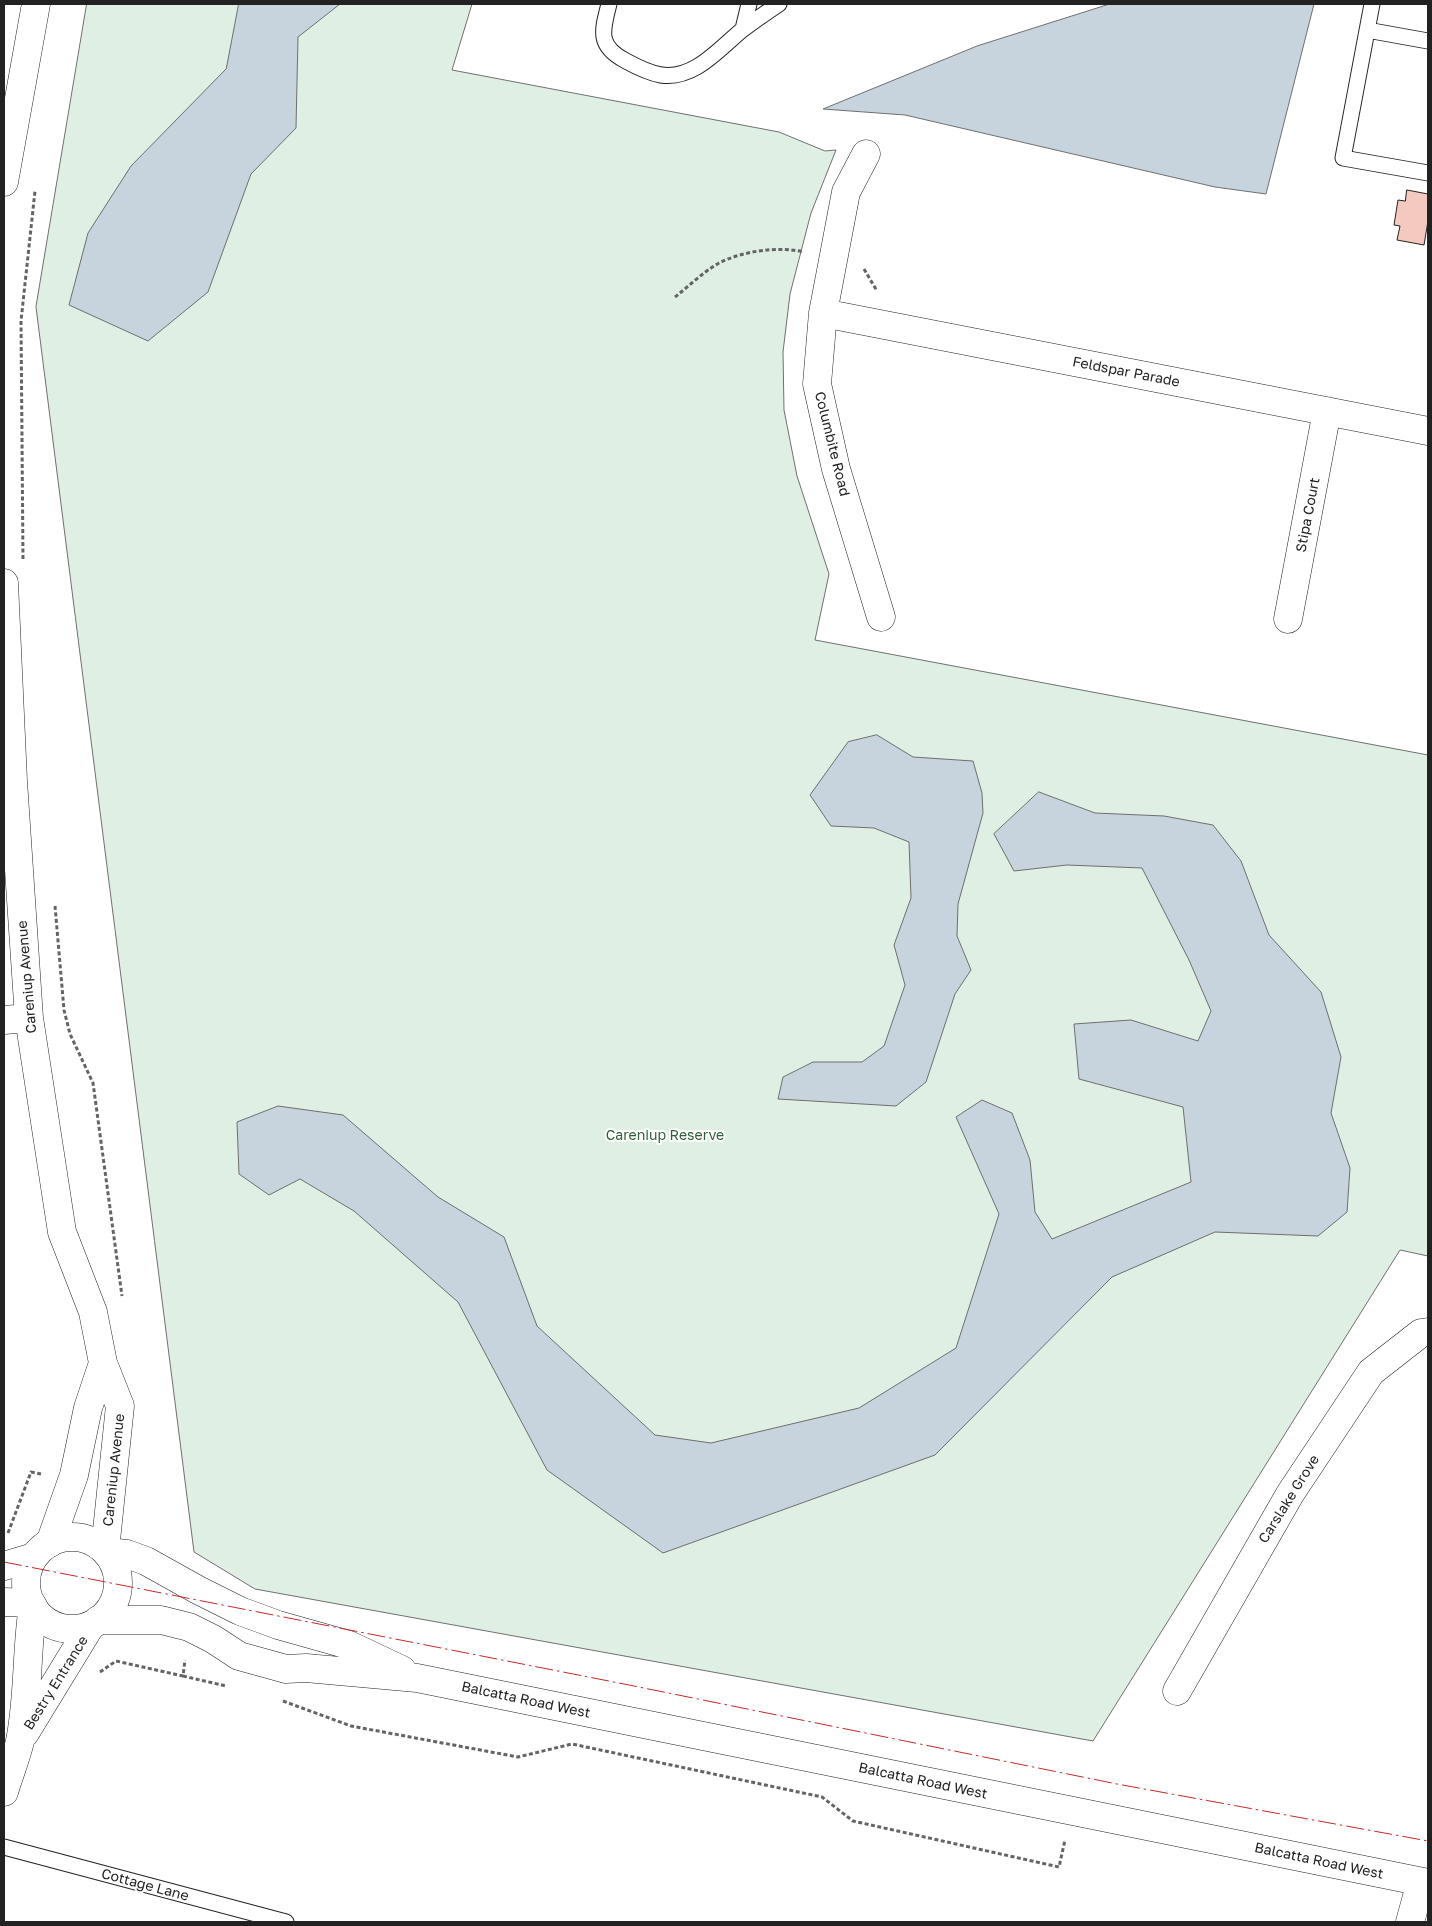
<!DOCTYPE html>
<style>
body{margin:0}
#map{position:relative;width:1432px;height:1926px;overflow:hidden;background:#fff;font-family:"Golos Text",sans-serif}
canvas{display:block}
.frame{position:absolute;inset:0;border:5px solid #222;pointer-events:none}
</style>
<div id="map">
<canvas width="1432" height="1926"></canvas>
<div class="frame"></div>
</div>
<script>
const ctx = document.querySelector('canvas').getContext('2d');
ctx.lineJoin = 'round';
function fill(path, color) { ctx.fillStyle = color; ctx.fill(path, 'evenodd'); }
function stroke(path, color, width, dash) { ctx.strokeStyle = color; ctx.lineWidth = width; ctx.lineCap = dash ? 'butt' : 'round'; ctx.setLineDash(dash || []); ctx.stroke(path); }
function drawText(font, color, halo, rows, align = 'center') {
  ctx.font = font + ' "Golos Text",sans-serif'; ctx.lineWidth = 4; ctx.setLineDash([]); ctx.textBaseline = 'middle'; ctx.strokeStyle = halo; ctx.fillStyle = color; for (const [text, x, y, turn = 0] of rows) {
    ctx.save(); ctx.translate(x, y); ctx.rotate((+turn || 0) * Math.PI / 180); ctx.textAlign = isNaN(turn) ? turn : align; if (halo) ctx.strokeText(text, 0, 0); ctx.fillText(text, 0, 0); ctx.restore();
  }
}
const green = new Path2D(`
 M87 4H472L452 70 779 132 825 151 836 150 811 213 790 294 783 352 784 410 797 476 829 574 815 640 1428 755V1256L1400 1250 1093 1741 255 1589 194 1552 36 307Z`);
const water = new Path2D(`
 M239 4H340L298 37 296 128 251 174 208 292 148 341 69 305 88 233 131 166 226 69Z
 M1110 4H1314L1266 194 1215 187 905 115 823 109 977 46Z
 M877 735 913 757 973 761 982 793 983 813 958 904 957 936 971 970 955 994 926 1082 896 1106 778 1099 783 1077 813 1062H862L884 1046 905 985 894 945 911 898 909 842 874 828 831 826 810 795 848 742Z
 M1039 792 1095 813 1164 816 1213 825 1241 861 1269 935 1321 992 1341 1057 1331 1113 1350 1168 1347 1212 1318 1236 1215 1232 1112 1277 935 1455 663 1553 547 1470 458 1302 354 1211 300 1179 269 1195 239 1174 237 1122 278 1106 343 1115 438 1197 504 1237 537 1326 655 1435 711 1443 859 1408 956 1348 999 1214 956 1117 982 1100 1012 1113 1030 1160 1035 1212 1052 1239 1191 1182 1183 1107 1079 1079 1074 1024 1131 1020 1198 1041 1211 1011 1189 960 1142 868 1067 865 1014 871 994 834Z`);
const building = new Path2D(`
 M1407 190 1428 194V221L1424 245 1397 240 1400 226 1394 225 1398 200 1405 201Z`);
const path = new Path2D(`
 M864 269 877 291
 M675 297C689 286 703 272 719 263 743 251 778 246 804 252
 M23 559 21 321 35 191
 M55 906 64 1010 70 1034 93 1083 122 1296
 M8 1533 31 1472 41 1474
 M100 1672 116 1661 183 1676 185 1660
 M183 1676 226 1686
 M283 1701 351 1726 518 1757 572 1744 822 1797 853 1821 1059 1867 1065 1840`);
const lane = new Path2D(`
 M609 4C602 31 597 46 626 61 637 67 649 73 661 75 694 80 719 49 742 30 754 21 767 12 779 4
 M1372 4 1343 158 1428 173
 M743 29 749 4
 M1367 30 1428 41
 M4 1847 286 1922`);
const street = new Path2D(`
 M866 154 846 192 823 313 817 384 836 469 881 617
 M4 182 36 4
 M823 313 1428 431
 M4 583 13 781 29 1018 62 1232 93 1312 103 1363 120 1406 105 1550
 M1288 619 1327 411
 M4 1020 29 1018
 M50 1543 74 1475 88 1408 103 1363
 M1177 1691 1290 1494 1371 1372 1421 1333 1428 1332
 M25 1733 91 1625
 M4 1792C9 1775 16 1758 20 1741 29 1696 26 1651 33 1606
 M1410 1922 1421 1882`);
const secondary = new Path2D(`
 M26 1583a46 46 0 1 1 92 0a46 46 0 1 1-92 0Z
 M106 1552 127 1554 146 1561 198 1590 240 1611 278 1625 349 1645 402 1670
 M4 1566 34 1557
 M4 1602 31 1603
 M98 1620H161L189 1627 213 1639 239 1656 286 1669 306 1668 417 1678 1428 1883`);
const power = new Path2D(`
 M4 1562 624 1684 1117 1784 1428 1841`);
const streetNames = [
 ["Feldspar Parade",1126,372,11],
 ["Columbite Road",832,444,76],
 ["Stipa Court",1308,515,-79],
 ["Careniup Avenue",27,977,-95],
 ["Careniup Avenue",114,1470,-84],
 ["Carslake Grove",1289,1499,-58],
 ["Bestry Entrance",56,1683,-58],
 ["Balcatta Road West",526,1700,12],
 ["Balcatta Road West",923,1781,12],
 ["Balcatta Road West",1319,1861,12],
 ["Cottage Lane",145,1885,15]
];
const parkNames = [
 ["Careniup Reserve",665,1136]
];
fill(green, '#e0efe3');
stroke(green, '#6f6f6f', 1);
fill(water, '#c7d3dd');
stroke(water, '#6f6f6f', 1);
fill(building, '#f3c9c0');
stroke(building, '#222', 1);
stroke(lane, '#222', 17);
stroke(street, '#222', 29);
stroke(secondary, '#222', 29);
stroke(path, '#646464', 3, [4, 2.5]);
stroke(lane, '#fff', 15);
stroke(street, '#fff', 28);
stroke(secondary, '#fff', 28);
stroke(power, '#c62828', 1, [18, 4, 2.5, 4]);
drawText('14px', '#222', '#fff', streetNames);
drawText('14px', '#2f5e38', '#fff', parkNames);
</script>
